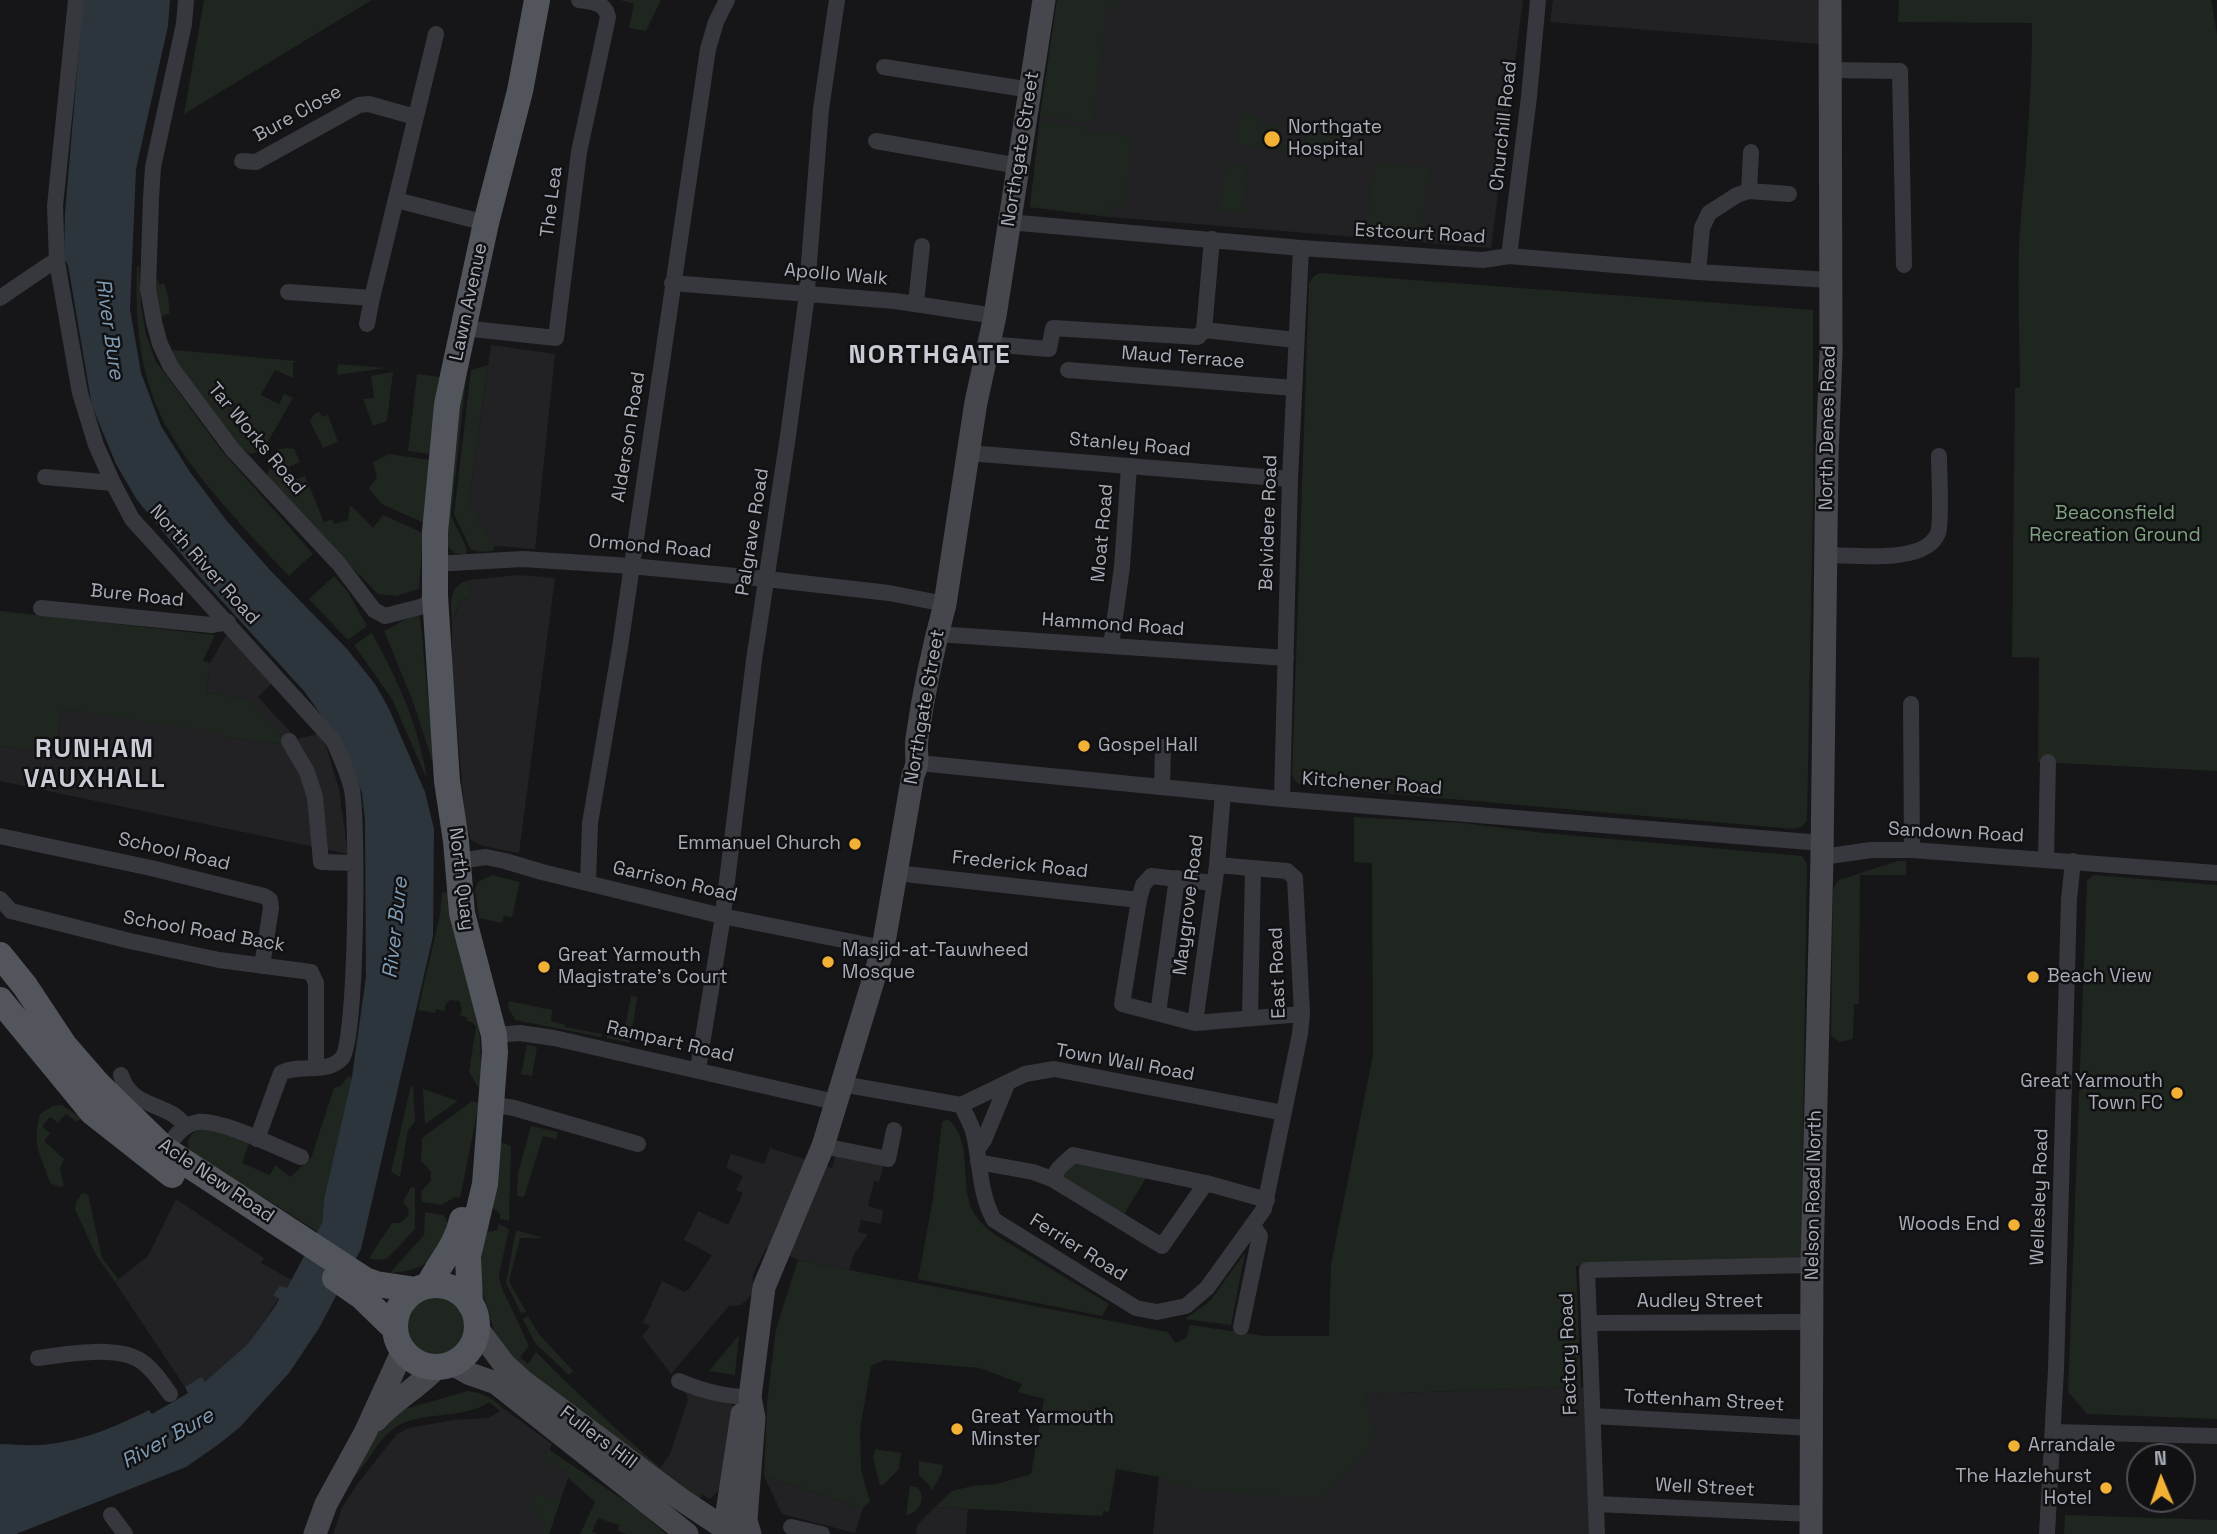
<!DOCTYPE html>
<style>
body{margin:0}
#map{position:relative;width:2217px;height:1534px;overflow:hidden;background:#161618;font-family:"Space Grotesk",sans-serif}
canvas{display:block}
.north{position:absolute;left:2126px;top:1443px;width:70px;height:70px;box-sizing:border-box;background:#111113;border:2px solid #4d4f55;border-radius:50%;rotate:358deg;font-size:19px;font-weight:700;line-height:28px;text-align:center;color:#a8adb8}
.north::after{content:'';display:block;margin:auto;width:24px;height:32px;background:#f2b134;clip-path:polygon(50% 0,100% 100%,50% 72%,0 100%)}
</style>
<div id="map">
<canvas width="2217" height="1534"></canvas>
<div class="north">N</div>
</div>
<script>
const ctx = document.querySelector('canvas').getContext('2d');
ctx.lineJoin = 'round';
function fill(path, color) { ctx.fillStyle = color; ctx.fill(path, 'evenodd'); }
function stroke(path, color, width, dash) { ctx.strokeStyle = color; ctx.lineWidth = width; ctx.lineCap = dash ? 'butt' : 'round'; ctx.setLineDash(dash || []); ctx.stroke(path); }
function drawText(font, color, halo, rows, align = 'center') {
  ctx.font = font + ' "Space Grotesk",sans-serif'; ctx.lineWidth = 5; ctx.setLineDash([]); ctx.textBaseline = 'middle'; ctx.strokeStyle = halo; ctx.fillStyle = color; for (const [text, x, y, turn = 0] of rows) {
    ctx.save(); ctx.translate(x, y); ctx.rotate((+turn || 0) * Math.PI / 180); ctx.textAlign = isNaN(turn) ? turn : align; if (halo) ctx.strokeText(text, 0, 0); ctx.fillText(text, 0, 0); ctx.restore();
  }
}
const built = new Path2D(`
 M1057 0H1523L1491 248 1110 217 1030 207 1040 116Z
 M1553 0H1818L1820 44 1550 22Z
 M491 345 555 354 535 549 494 546 469 501Z
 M518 575 555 578 519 853 483 846 471 840 470 837 465 819 452 666V617H455L460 600 468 598 470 580Z
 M229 630 274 681 258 697 297 739 322 733 339 789 348 854 0 781V746L56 752 61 709 220 730 219 736 279 744 245 698 206 693 210 663Z
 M770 1148 832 1168 836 1153 884 1164 879 1182 874 1181 868 1206 883 1210 881 1224 861 1220 858 1232 868 1234 854 1254 849 1270 799 1260 767 1247 753 1274 752 1294 741 1305 729 1306 671 1374 642 1336 650 1326 643 1323 662 1281 685 1292 689 1289 712 1255 684 1240 698 1211 728 1225 743 1193 736 1190 743 1176 726 1168 731 1154 764 1164Z
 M176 1199 264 1258 261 1263 292 1280 287 1288 273 1295 279 1298 248 1345 205 1383 201 1377 185 1387 115 1282 148 1256Z
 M1581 1387 1588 1389 1592 1534H1153L1159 1477 1177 1486 1364 1394Z
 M686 1393 727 1401 734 1407 721 1488 710 1499 677 1480 660 1468 670 1454 688 1400Z
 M504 1409 552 1444 545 1462 568 1470V1478L549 1534H333L342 1508 358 1483 397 1434 409 1428 453 1420 488 1418Z
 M764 1476 863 1508 855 1533 782 1514Z
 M935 1507 968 1509 966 1534H916L917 1525Z`);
const green = new Path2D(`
 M204 0H372L184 114Z
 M620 0H661L646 31 629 28 634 4Z
 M1057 0H1121L1122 8 1107 7 1093 120 1090 123 1040 116Z
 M1899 0H2211L2217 34V771L2038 762 2039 658 2012 657 2015 388 2020 387C2020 330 2016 273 2021 216 2027 152 2032 87 2032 23L1898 22Z
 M1240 114 1258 116 1257 124 1278 127 1276 142 1306 146 1308 131 1334 135 1335 130 1348 135 1352 148 1345 154 1314 156 1245 146 1236 141Z
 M1040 121 1087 127V131L1133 137 1124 206 1112 205 1110 217 1030 207Z
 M1375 162 1429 168 1422 232 1367 225Z
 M1225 163 1243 166V170L1247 171 1243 206 1247 207 1246 214 1219 211Z
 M137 266H139L141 306 146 334 155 360 221 450 313 554 289 576C248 533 192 475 164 422 139 374 135 319 137 266Z
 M1320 273 1813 310V498L1807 821 1801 827 1794 829 1302 786 1295 781 1292 775 1309 283 1314 276Z
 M158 279 159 285 164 283 168 296 170 313 162 316V325L155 284Z
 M174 350 297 361 293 363V378L275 370 261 395 279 404 284 394 293 398 263 450 251 454 239 447 173 357 172 351Z
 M338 364 386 368 337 375Z
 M488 365 469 501 494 546V550C486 552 476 553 470 548L454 514 471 370Z
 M467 370 451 516 467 549 466 555 454 553 446 545 457 407Z
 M393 372 387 421 373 426 363 399 374 398 371 376Z
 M417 374 440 377 429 454 408 451Z
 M319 412 322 417 328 415 338 442 323 448 310 421 314 414Z
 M287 448 294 449 300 462 289 467 294 480 305 476 324 522 332 519 334 524 348 520 350 505 373 528 383 515 423 533 419 589 396 596 378 594 271 484 267 475 278 449Z
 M389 454 430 460 424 523 382 504 369 489 370 486 377 478 373 462Z
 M334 576 348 592 367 626 348 640 309 599Z
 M470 580 469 597 460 600 454 617H452C450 600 451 583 470 580Z
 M0 611 215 635 203 661 210 663 206 693 245 698 252 701 285 739 279 744 219 736V732L61 709 56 752 0 746Z
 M414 615 420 617 435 769 412 699 384 631Z
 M372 633C392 670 411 708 421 750 423 759 426 769 426 777L392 699 354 645Z
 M1354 817 1462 823 1544 833 1802 856 1807 864 1801 1260 1576 1266 1581 1387 1364 1394 1375 1437 1368 1448 1320 1498 1242 1494 1177 1486 1159 1477 1116 1469 1109 1512 1104 1511 1102 1516 935 1507 952 1491 972 1486 997 1484 1031 1474 1044 1399 1018 1392 1022 1384 980 1368 884 1360 871 1366 860 1429 861 1470 870 1501 863 1508 764 1476 767 1402 776 1329 798 1260 1168 1332 1175 1343 1186 1338 1190 1325 1265 1336H1329L1331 1264 1373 1055 1372 863 1354 862Z
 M1898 861H1906V875H1860L1859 1004H1854L1853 1039 1840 1042 1831 1036 1833 888 1839 880Z
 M492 875 520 882 512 917 504 916 502 923 479 918 475 889 478 882Z
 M2093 875 2217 885V1419L2087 1414 2068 1392 2087 881Z
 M442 892 448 893 479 1021 482 1085 478 1087 469 1072 476 1027 472 1022 467 1021V1018L460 1015 462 1008 459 1001 450 1000 446 1004 444 1011 436 1009 435 1013 418 1010 440 915Z
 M631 996 637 997 630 1043 606 1038 607 1035 623 1038Z
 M509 1001 552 1010 551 1021 565 1025V1027L602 1034 601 1037 515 1020 508 1007Z
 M527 1045 537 1047 532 1076 521 1074Z
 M348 1076 352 1077 324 1199 322 1223 318 1232 263 1197 242 1187 193 1154C189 1149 186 1146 189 1139 197 1118 235 1137 250 1141L242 1163 270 1175 275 1165 290 1177 311 1158 334 1088 341 1086Z
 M411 1086H413L415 1122 408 1130 400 1177 391 1172Z
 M423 1089 458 1101 425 1124Z
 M472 1101 479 1103 460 1198 455 1197 442 1205 422 1202 421 1192 431 1180V1172L421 1161 422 1138Z
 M62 1105 81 1118 77 1122 66 1114 58 1123 50 1117 42 1126 50 1133 44 1141 64 1159 60 1169 64 1186 59 1187 50 1183C41 1153 31 1147 40 1114L53 1106Z
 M948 1119C971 1139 962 1175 969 1202 973 1217 986 1228 997 1236L1109 1304 1102 1316 918 1279 933 1199 942 1122Z
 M531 1126 558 1132 556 1139 543 1136 524 1197 517 1196 518 1173Z
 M500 1142 511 1146 509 1221 500 1219V1214L492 1207 488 1232 497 1230 499 1224 509 1229 499 1275 501 1286 529 1346 520 1357 528 1364 536 1352C564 1381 594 1408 623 1435 648 1457 671 1480 701 1493V1497H696L583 1419 498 1344 482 1290 480 1274 483 1242Z
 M1070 1161 1149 1173 1123 1216 1062 1177Z
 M411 1187 415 1188V1229L387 1259 375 1260 369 1258 392 1223H400L408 1216 409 1210 403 1202Z
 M82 1193 88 1194 102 1258 118 1279 115 1282 96 1255 75 1209 76 1202Z
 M425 1212 444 1215 450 1228C432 1259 430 1270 390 1273L424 1235Z
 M516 1230 543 1238H520L509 1281 526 1312 521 1313 506 1283Z
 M1245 1253 1231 1325 1185 1319 1210 1301Z
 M405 1326a31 31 0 1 1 62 0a31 31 0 1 1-62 0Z
 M528 1316 539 1334 573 1371 569 1375 535 1343 523 1319Z
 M739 1335 735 1375 709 1371Z
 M468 1391C484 1393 492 1398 504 1409L500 1411 489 1402C465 1420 418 1410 393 1429 377 1441 368 1463 354 1477V1469L380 1426 401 1410Z
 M548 1449 637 1509 666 1534H627L618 1531 619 1525 598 1518 592 1532 598 1534H580L595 1502 566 1476 568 1470 544 1462Z
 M875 1449 901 1453 899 1469 883 1485H880L873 1459Z
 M919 1461 943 1465 941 1475 931 1491 930 1486 919 1475Z
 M910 1486 917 1487C927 1497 920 1513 906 1515Z
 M535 1492 560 1501 549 1534H542L546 1523 537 1520 540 1512 529 1508Z
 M2065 1515 2217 1520V1534H2064Z`);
const water = new Path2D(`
 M83 0H170L168 26 136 169 130 309 141 373 161 426 190 472 226 520 269 569 347 649 375 684 389 709 425 792 434 829 433 936 361 1249 319 1328 289 1373 240 1427 219 1444 186 1467 16 1534H0V1444C13 1444 26 1446 39 1445 77 1443 116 1427 149 1410L152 1414 188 1393 185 1387 201 1377 205 1382 248 1344 276 1305 279 1299 273 1295 280 1286 287 1288 322 1223 324 1199 352 1077 366 977 365 820 362 793 345 748 304 691 200 577 137 500 116 464 92 406 68 265 64 259 65 214Z`);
const street = new Path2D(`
 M76 0 55 206 57 262 80 393 96 445 113 483 132 519 333 740C341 757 348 772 352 790 358 821 357 1040 342 1058 327 1075 299 1063 281 1073L257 1139
 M186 0 184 24 153 167 151 198 148 289 154 322 160 344 171 367 232 449 339 564 374 610 385 616 424 606 435 596
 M884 67 1031 90
 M1830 70 1900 71 1904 265
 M876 141 1019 166
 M242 161 256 162 359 105 369 104 415 117
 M1749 191 1751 152
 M396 200 486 223
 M1008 222 1301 248 1483 260 1509 256 1698 272 1829 280
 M1509 256 1529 97 1538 0
 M1698 272 1702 228 1709 213 1737 195 1749 191 1789 194
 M672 283 895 301 995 316
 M288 292 372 298 436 34
 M0 298 50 264 57 262
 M916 303 922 246
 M367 324 372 298
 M463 328 556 338 579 152 608 17C605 2 592 2 579 0
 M1204 330 1296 340
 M1204 330 1212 239
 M988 344 1049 349 1053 328 1198 337 1204 330
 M1068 370 1294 388
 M968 453 1290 479
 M45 477 113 483
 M1825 555C1853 555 1926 565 1938 533 1942 522 1939 472 1939 456
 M434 564 523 559 631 566 767 579 889 593 945 604
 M41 608 211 625 228 622
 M937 634 1286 658
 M1111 646 1122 567 1129 466
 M1911 704 1912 850
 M289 741 307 772 315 797 321 862 355 863
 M919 763 1282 799 1822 843
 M1162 786 1163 747
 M1282 799 1290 479 1301 248
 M0 836 151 868 264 896 270 900 271 908 262 966
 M1822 857 1871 850H1912L2217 873
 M2046 859 2048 762
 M458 861 486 857 505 861 542 872 722 916 883 948
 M896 873 1139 900
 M588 883 590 823 620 647 708 49 716 22 727 0
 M1214 883 1151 876 1143 885 1139 900 1122 1004 1195 1023 1302 1014
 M0 899 11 911 130 941 219 960 311 972 316 983V1068
 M1158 1013 1177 878
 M1250 1018 1253 868
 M1195 1023 1217 865 1223 793
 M494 1035 520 1033 554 1038 835 1102
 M698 1069 722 922 754 660 788 436 806 302 821 109 837 0
 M121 1075C130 1103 152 1102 174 1115 178 1118 183 1123 187 1126
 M842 1084 961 1105 1025 1074 1054 1069 1284 1113
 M490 1104 514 1108 638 1144
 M961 1105C966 1115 972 1125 974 1135 981 1165 979 1193 994 1220L1136 1308 1157 1312 1186 1306 1207 1288 1264 1209 1300 1034 1302 1014 1295 878 1287 871 1217 865
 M823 1146 888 1159 894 1130
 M166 1150C174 1137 182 1125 198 1122 221 1119 278 1148 301 1157
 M977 1150 984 1140 1008 1082
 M978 1162 1033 1172 1052 1179 1162 1246 1206 1183 1267 1200
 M1052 1179 1059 1168 1073 1155 1206 1183
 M1589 1323 1811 1322
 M1241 1327 1260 1236 1252 1225
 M38 1358C65 1354 117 1345 141 1361 153 1369 162 1383 170 1394
 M679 1381C702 1391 725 1397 750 1397
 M1593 1416 1812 1428
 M2054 1432 2217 1436
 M1596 1504 1811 1514
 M111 1515 125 1534
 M791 1527 822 1534
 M1597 1534 1587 1270 1812 1265
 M2047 1534 2056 1369 2069 899 2073 861`);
const secondary = new Path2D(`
 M477 1328 504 1364 524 1382 679 1498 733 1534
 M452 1364 470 1374 496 1383 687 1534
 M376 1420C394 1400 419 1387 437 1367
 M315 1534 326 1504 365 1433 403 1350
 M728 1534 726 1519 742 1414
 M750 1534 746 1521 747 1506 754 1418 750 1397 764 1287 823 1146 883 948 913 775C920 762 915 753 917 738 923 696 934 645 945 604L976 402 995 316 1044 0
 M1811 1534 1812 1265 1822 857 1827 454 1831 353 1830 0`);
const primary = new Path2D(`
 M0 955 25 986 64 1045 98 1084 166 1150 365 1280 376 1284 416 1290
 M0 1000 92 1112 172 1175
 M335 1278 361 1296 395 1329
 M395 1326a41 41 0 1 1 82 0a41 41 0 1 1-82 0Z
 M428 1286C440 1262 456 1247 462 1220
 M470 1304 468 1256 485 1184 495 1052 494 1035 462 913 456 841 447 781 435 596V532L447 405 453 376 486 223 520 91 537 0`);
const markers = [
 [1272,139,9,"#f2b134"],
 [1084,746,7,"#f2b134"],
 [855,844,7,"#f2b134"],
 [828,962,7,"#f2b134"],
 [544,967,7,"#f2b134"],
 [2033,977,7,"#f2b134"],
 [2177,1093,7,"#f2b134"],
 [2014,1225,7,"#f2b134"],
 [957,1429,7,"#f2b134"],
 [2014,1446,7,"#f2b134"],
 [2106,1488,7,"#f2b134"]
];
const streetNames = [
 ["Bure Close",298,114,-29],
 ["Churchill Road",1504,126,-84],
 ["Northgate Street",1021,149,-81],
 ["The Lea",552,202,-83],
 ["Estcourt Road",1420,234,3],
 ["Apollo Walk",836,275,5],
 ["Lawn Avenue",469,302,-78],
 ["Maud Terrace",1183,358,4],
 ["North Denes Road",1828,428,-89],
 ["Alderson Road",629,437,-81],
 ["Tar Works Road",256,439,50],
 ["Stanley Road",1130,445,5],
 ["Belvidere Road",1269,523,-88],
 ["Palgrave Road",753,532,-81],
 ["Moat Road",1103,533,-85],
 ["Ormond Road",650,547,5],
 ["North River Road",204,565,48],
 ["Bure Road",137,596,6],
 ["Hammond Road",1113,625,4],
 ["Northgate Street",925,707,-80],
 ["Kitchener Road",1372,784,4],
 ["Sandown Road",1956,833,3],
 ["School Road",174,852,13],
 ["Frederick Road",1020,865,6],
 ["North Quay",461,879,83],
 ["Garrison Road",675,882,13],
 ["Maygrove Road",1189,905,-83],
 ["School Road Back",204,932,10],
 ["East Road",1278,973,-92],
 ["Rampart Road",670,1042,13],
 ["Town Wall Road",1125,1063,10],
 ["Acle New Road",216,1181,34],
 ["Nelson Road North",1814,1195,-89],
 ["Wellesley Road",2040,1197,-88],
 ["Ferrier Road",1078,1248,32],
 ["Audley Street",1700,1302],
 ["Factory Road",1569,1354,-92],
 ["Tottenham Street",1704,1401,3],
 ["Fullers Hill",598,1438,37],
 ["Well Street",1705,1488,3]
];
const poiNames = [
 ["Northgate",1288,128],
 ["Hospital",1288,150],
 ["Gospel Hall",1098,746],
 ["Emmanuel Church",841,844,"right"],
 ["Masjid-at-Tauwheed",842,951],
 ["Mosque",842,973],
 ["Great Yarmouth",558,956],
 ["Magistrate's Court",558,978],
 ["Beach View",2047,977],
 ["Great Yarmouth",2163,1082,"right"],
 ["Town FC",2163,1104,"right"],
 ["Woods End",2000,1225,"right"],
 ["Great Yarmouth",971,1418],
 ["Minster",971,1440],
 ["Arrandale",2028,1446],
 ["The Hazlehurst",2092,1477,"right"],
 ["Hotel",2092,1499,"right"]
];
const parkNames = [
 ["Beaconsfield",2115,514],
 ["Recreation Ground",2115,536]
];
const waterNames = [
 ["River Bure",109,329,82],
 ["River Bure",396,928,-84],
 ["River Bure",168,1439,-29]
];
const districtNames = [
 ["NORTHGATE",930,356],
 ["RUNHAM",95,750],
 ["VAUXHALL",95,780]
];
fill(built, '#222225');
fill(green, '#1e261f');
fill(water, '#2c353c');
stroke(street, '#37383d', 16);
stroke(secondary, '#45474d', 23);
stroke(primary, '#53555c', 26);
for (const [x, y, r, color] of markers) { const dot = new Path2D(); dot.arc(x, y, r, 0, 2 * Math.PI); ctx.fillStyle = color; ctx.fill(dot); stroke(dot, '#111113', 2.5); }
drawText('19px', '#a8adb8', '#111113', streetNames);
drawText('19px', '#a8adb8', '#111113', poiNames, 'left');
drawText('19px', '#7fa381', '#111113', parkNames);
drawText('italic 21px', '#7f9bb3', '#111113', waterNames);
ctx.letterSpacing = '2px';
drawText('bold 26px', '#c9ccd4', '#111113', districtNames);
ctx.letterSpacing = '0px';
</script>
